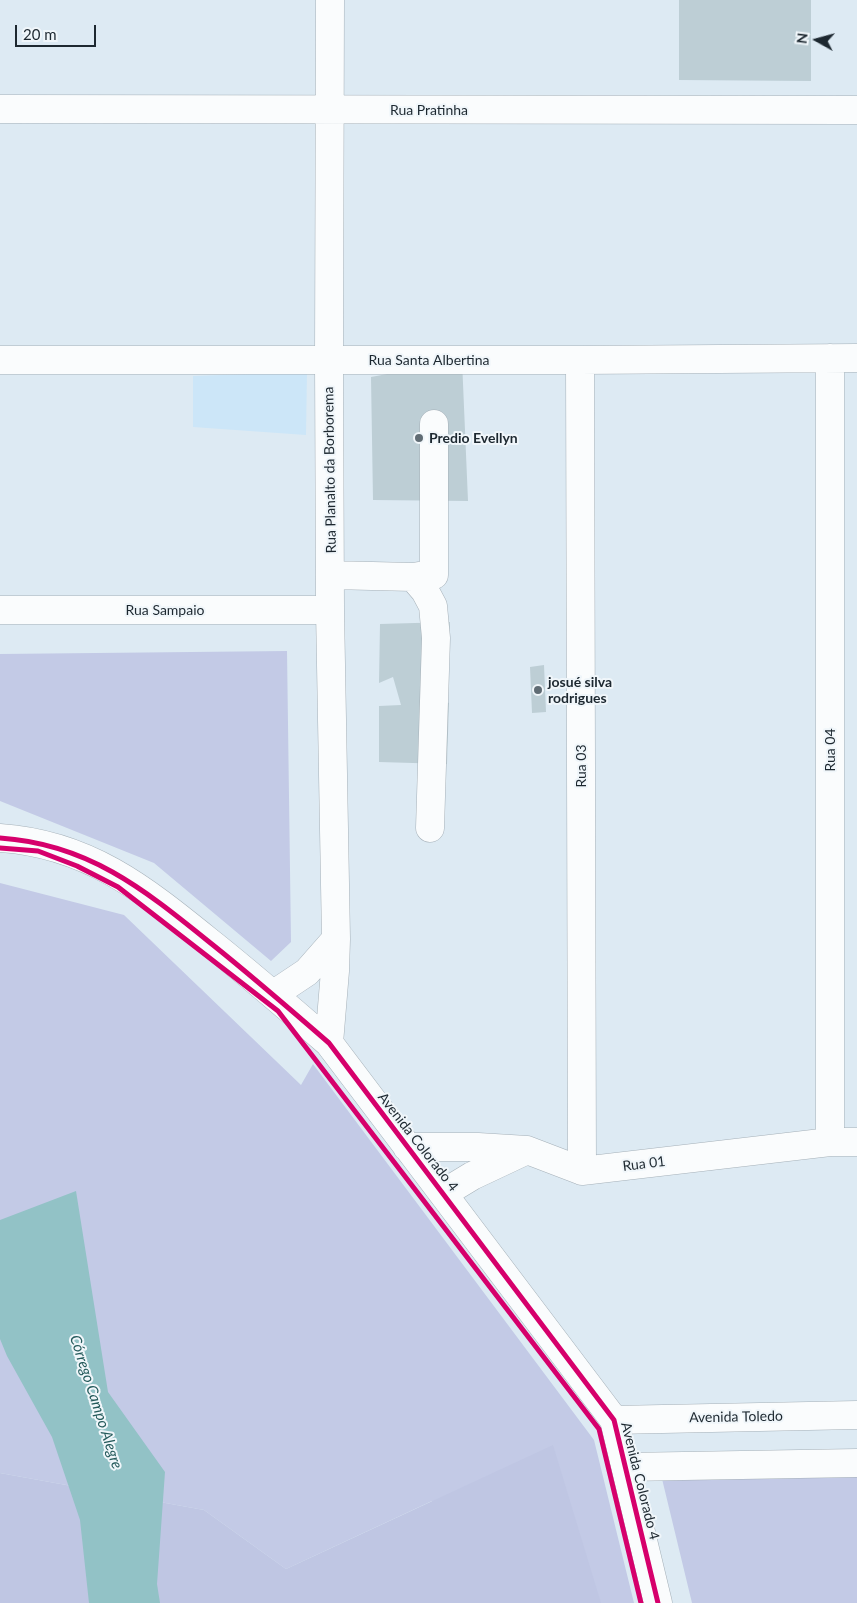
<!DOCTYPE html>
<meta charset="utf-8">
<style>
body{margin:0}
#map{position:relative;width:857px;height:1603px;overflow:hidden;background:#ddeaf3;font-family:Lato,sans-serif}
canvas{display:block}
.north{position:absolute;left:792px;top:15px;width:50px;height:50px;-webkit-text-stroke:4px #f0f6fa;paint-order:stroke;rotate:277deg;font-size:14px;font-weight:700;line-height:20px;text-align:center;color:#1d2830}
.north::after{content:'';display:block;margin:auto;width:18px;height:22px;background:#1d2830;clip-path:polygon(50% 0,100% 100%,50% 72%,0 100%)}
.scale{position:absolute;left:15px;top:25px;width:81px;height:22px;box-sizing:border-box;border:2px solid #1d2830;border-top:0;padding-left:6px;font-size:15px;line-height:18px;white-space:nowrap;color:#1d2830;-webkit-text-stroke:4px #f0f6fa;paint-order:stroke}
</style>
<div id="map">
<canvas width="857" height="1603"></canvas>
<div class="north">N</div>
<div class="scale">20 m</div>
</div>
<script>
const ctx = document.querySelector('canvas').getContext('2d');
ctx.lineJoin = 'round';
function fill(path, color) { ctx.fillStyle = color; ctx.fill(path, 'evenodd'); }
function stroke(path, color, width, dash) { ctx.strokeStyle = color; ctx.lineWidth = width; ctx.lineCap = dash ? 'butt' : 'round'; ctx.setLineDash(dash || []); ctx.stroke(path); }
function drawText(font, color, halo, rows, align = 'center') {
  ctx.font = font + ' Lato,sans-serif'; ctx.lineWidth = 4; ctx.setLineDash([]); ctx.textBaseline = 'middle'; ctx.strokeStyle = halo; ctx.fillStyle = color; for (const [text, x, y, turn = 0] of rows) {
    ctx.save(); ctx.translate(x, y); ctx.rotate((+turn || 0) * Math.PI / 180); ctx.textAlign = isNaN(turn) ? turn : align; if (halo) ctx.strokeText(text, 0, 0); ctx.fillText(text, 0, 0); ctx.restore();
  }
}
const built = new Path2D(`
 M307 372 306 435 193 427V376Z`);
const green = new Path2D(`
 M287 651 291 942 271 961 154 863 0 801V654Z
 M0 883 124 915 301 1085 313 1064 594 1440 634 1603H461L432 1501 286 1569 204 1510 0 1473Z
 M857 1452V1603H692L656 1454Z`);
const forest = new Path2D(`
 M553 1445 601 1603H0V1473L204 1510 286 1569Z`);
const water = new Path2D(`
 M76 1191 108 1392 165 1472 157 1584 160 1603H89L80 1520 52 1437 7 1356 0 1339V1220Z`);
const building = new Path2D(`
 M679 0H811V81L679 80Z
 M462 360 468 501 373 500 371 377Z
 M450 622 447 679 422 689 449 703 447 764 379 762V706L401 705 393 677 379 683 380 624Z
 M544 665 546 712 532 713 530 667Z`);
const minor = new Path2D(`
 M0 109 857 110
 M830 358V1142
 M0 360H580L857 358
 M580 360 582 1171
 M331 575 413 577 425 591 433 606 436 638 430 828
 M413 577 425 575H434V424
 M0 610H330
 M0 838C90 844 146 891 213 945 253 977 291 1010 329 1043L614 1420 658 1603
 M274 994 307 972 336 939
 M329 1043 335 971 336 939 330 610 329 360 330 0
 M407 1147H478L527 1150 582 1171 830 1142H857
 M444 1193 472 1176 523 1152
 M614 1420 857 1415
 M626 1467 857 1463`);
const cycleway = new Path2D(`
 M0 838C90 844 146 891 213 945 253 977 291 1010 329 1043L614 1420 658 1603
 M0 848 38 851 77 866 118 887 278 1011 599 1429 641 1603`);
const markers = [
 [419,438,5,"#606c74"],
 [538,690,5,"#606c74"]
];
const streetNames = [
 ["Rua Pratinha",429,110],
 ["Rua Santa Albertina",429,360],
 ["Rua Planalto da Borborema",330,470,-91],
 ["Rua Sampaio",165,610],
 ["Rua 04",830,750,-90],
 ["Rua 03",581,766,-90],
 ["Avenida Colorado 4",418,1142,52],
 ["Rua 01",644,1164,-7],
 ["Avenida Toledo",736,1417,-1],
 ["Avenida Colorado 4",640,1481,76]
];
const poiNames = [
 ["Predio Evellyn",429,438],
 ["josué silva",548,682],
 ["rodrigues",548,698]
];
const waterNames = [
 ["Córrego Campo Alegre",96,1402,72]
];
fill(built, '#cce6f8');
fill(green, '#c3cae6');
fill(forest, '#bfc6e3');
fill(water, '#92c2c6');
fill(building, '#bdced5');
stroke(minor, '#a5b0b8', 29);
stroke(minor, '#fafcfd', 28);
stroke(cycleway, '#d6006c', 5);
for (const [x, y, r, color] of markers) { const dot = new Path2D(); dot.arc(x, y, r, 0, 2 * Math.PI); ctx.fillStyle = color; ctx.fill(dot); stroke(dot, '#f0f6fa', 2); }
drawText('14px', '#1d2830', '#f0f6fa', streetNames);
drawText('bold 14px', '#1d2830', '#f0f6fa', poiNames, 'left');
drawText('italic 15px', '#245a5b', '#f0f6fa', waterNames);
</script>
